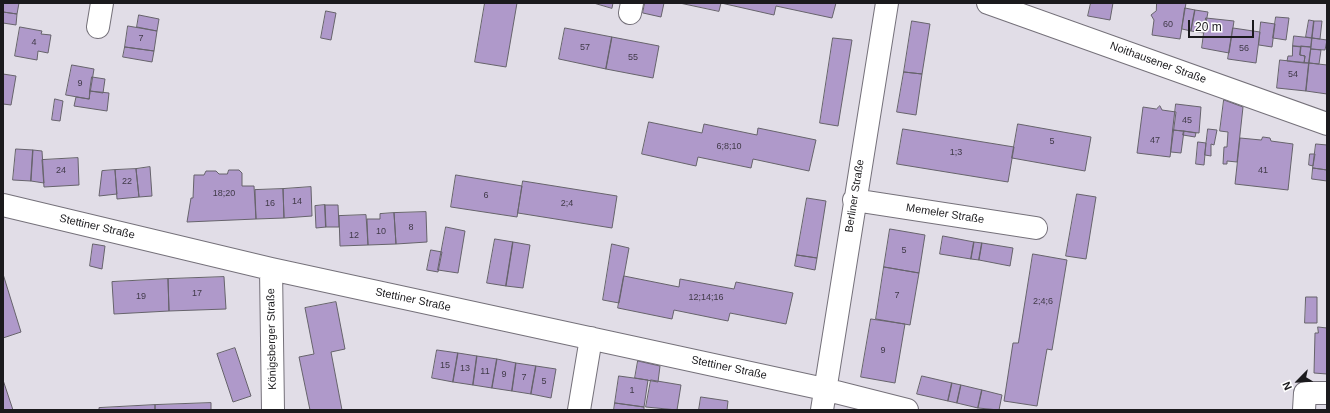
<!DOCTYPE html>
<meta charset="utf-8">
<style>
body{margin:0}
#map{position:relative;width:1330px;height:413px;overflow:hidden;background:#e1dde7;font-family:Helvetica,sans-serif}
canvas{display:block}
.frame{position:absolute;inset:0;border:4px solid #1b1a1d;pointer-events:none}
.north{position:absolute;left:1278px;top:361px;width:40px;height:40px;-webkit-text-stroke:3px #fff;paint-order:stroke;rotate:246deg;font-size:11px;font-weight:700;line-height:16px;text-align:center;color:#1b1a1d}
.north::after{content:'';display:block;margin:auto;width:14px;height:18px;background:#1b1a1d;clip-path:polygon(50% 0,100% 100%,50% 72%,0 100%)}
.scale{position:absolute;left:1188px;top:20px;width:66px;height:18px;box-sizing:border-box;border:2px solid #1b1a1d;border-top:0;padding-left:5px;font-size:12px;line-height:14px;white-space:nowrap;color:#1b1a1d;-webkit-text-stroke:3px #fff;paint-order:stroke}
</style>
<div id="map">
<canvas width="1330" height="413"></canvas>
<div class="frame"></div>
<div class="north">N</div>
<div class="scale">20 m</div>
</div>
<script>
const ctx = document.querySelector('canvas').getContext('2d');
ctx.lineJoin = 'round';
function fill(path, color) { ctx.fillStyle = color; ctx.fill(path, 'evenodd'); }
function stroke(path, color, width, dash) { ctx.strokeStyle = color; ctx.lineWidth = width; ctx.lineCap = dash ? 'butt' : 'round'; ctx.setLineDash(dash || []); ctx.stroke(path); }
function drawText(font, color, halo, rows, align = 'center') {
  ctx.font = font + ' Helvetica,sans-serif'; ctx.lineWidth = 3; ctx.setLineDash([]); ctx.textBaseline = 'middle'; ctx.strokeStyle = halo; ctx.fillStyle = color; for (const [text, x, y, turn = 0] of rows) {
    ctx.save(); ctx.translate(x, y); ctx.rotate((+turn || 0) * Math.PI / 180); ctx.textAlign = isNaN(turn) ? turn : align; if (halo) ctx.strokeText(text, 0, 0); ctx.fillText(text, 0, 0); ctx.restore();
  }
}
const building = new Path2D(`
 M3 3H19L17 14 3 12Z
 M485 3H517L506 67 475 62Z
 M594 3H613L612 8Z
 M645 3H664L661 17 643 13Z
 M680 3H836L832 18 776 6 774 15 721 3 719 11Z
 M1091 3H1113L1110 20 1088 16Z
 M1157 3H1186L1180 39 1152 35 1154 20 1151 15 1156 11Z
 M1185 8 1195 10 1191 31 1182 29Z
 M1195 10 1208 12 1204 33 1191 31Z
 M326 11 336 13 331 40 321 38Z
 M3 12 17 14 16 25 3 23Z
 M139 15 159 19 157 31 137 27Z
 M1276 17 1289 18 1286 40 1273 38Z
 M1206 18 1234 21 1229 53 1202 48Z
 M1309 20 1314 21 1312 38 1306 37Z
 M912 21 930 24 922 74 904 72Z
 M1314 21H1322L1320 39 1312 38Z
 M1261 22 1275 24 1272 47 1259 45Z
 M128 26 157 31 154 51 125 47Z
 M20 27 42 31 41 34 51 35 48 53 38 51 37 60 15 56Z
 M565 28 612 37 606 69 559 59Z
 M1233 28 1260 32 1256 63 1228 59Z
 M1294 36 1312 38 1311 47 1293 46Z
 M612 37 659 46 653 78 606 69Z
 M833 38 852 40 838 126 820 123Z
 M1312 38 1327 40 1325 50 1311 49Z
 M1293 46 1301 47 1300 55 1305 56 1304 63 1287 61 1288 56H1292Z
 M1301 46 1311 47 1309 63H1304L1305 56 1300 55Z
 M125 47 154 51 152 62 123 57Z
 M1311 49 1321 50 1319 64 1309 63Z
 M1280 60 1309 63 1306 91 1277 88Z
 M1309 63 1327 65V94L1306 91Z
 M72 65 94 69 89 99 66 95Z
 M904 72 922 74 916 115 897 112Z
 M3 74 16 76 11 105 3 104Z
 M92 77 105 79 103 93 90 91Z
 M90 91 109 93 107 111 74 106 76 97 89 99Z
 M55 99 63 101 60 121 52 120Z
 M1224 100 1243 107 1237 162 1227 161V164H1223L1224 147H1227L1228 132 1220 131Z
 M1176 104 1201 107 1199 133 1173 130Z
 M1160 106 1162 110 1176 112 1170 157 1137 153 1143 107 1156 109Z
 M649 122 702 133 704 124 757 135 758 128 816 140 809 171 753 159 751 168 698 157 696 166 642 154Z
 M1018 124 1091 137 1085 171 1012 158Z
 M903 129 1014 147 1008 182 897 164Z
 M1208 129 1217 130 1214 145 1211 144V156L1205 155Z
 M1173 130 1184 131 1181 153 1171 152Z
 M1184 131 1196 133 1195 137 1183 135Z
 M1263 137 1270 138 1271 141 1293 144 1288 190 1235 184 1240 138 1261 140Z
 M1198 142 1206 143 1204 165 1196 164Z
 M1316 144 1327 145V170L1313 168Z
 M16 149 33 150 31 181 13 180Z
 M33 150 42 151 44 183 31 181Z
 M1310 154H1315L1313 166 1309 165Z
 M78 158 79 185 44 187 42 160Z
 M150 167 152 196 139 197 136 169Z
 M1313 168 1327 170V181L1312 179Z
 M136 169 139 197 117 199 115 170Z
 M115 170 117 194 99 196 102 171Z
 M229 170H239L242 173V186H254L256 219 187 222 191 198H193L194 175H204L206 171H216L219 174H227Z
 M456 175 522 186 517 217 451 207Z
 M523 181 617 196 612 228 518 213Z
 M311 187 312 216 284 218 283 189Z
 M283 189 284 218 256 219 255 190Z
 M1077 194 1096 197 1086 259 1066 256Z
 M807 198 826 201 817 258 797 255Z
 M325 205 326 227 316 228 315 206Z
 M325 205H338L339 227H326Z
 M426 212 427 242 396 244 394 213Z
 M394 213 396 244 368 245 367 219H380V214Z
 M366 215 368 245 340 246 339 216Z
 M446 227 465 231 458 273 438 270Z
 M890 229 925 235 919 273 884 267Z
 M943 236 974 242 971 259 940 254Z
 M495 239 513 242 506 286 487 283Z
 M513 242 530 245 523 288 506 286Z
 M974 242 982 243 979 260 971 259Z
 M982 243 1013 248 1010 266 979 260Z
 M93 244 105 246 102 269 90 266Z
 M612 244 629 248 619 303 603 300Z
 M431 250 442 252 438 272 427 270Z
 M1033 254 1067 260 1052 350 1047 349 1037 406 1004 401 1013 343H1018Z
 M797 255 817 258 815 270 795 266Z
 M884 267 919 273 910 325 876 319Z
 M3 274 21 332 3 338Z
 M624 276 679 287 680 279 734 289 736 282 793 293 786 324 730 313 728 321 674 310 672 319 618 308Z
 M224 277 226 309 169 311 168 279Z
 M168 279 169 311 114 314 112 282Z
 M1306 297H1317V323H1305Z
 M336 302 345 349 331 352 342 410H310L299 357 314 354 305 308Z
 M871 319 905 324 895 383 861 377Z
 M1318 327 1327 328V374L1314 373 1315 333H1318Z
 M235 348 251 396 233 402 217 354Z
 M437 350 458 353 453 382 432 378Z
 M458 353 477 356 473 385 453 382Z
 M477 356 497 359 492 388 473 385Z
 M497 359 516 363 512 391 492 388Z
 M638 361 660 366 658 382 635 378Z
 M516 363 536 366 531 394 512 391Z
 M536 366 556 369 551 398 531 394Z
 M619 376 648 380 644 407 615 403Z
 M922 376 952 383 948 401 917 394Z
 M3 380 13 410H3Z
 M651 380 681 385 677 410 646 407Z
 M952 383 961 385 957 403 948 401Z
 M961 385 982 390 978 408 957 403Z
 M982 390 1002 395 999 410 978 408Z
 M701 397 728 401 727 410H699Z
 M211 403V410H155V405Z
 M615 403 644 407V410H614Z
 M155 405V410H99V408Z`);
const minor = new Path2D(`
 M988 3 1327 124
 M630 13 632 3
 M98 27 102 3
 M854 200 1036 228
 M3 205 271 269 824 389 907 410
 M271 269 273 410
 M579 410 591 338
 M822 410 887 3
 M1304 410 1305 393H1327`);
const numberNames = [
 ["60",1168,25],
 ["7",141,39],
 ["4",34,43],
 ["57",585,48],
 ["56",1244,49],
 ["55",633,58],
 ["54",1293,75],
 ["9",80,84],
 ["45",1187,121],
 ["47",1155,141],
 ["5",1052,142],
 ["6;8;10",729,147],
 ["1;3",956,153],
 ["24",61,171],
 ["41",1263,171],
 ["22",127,182],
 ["18;20",224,194],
 ["6",486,196],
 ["14",297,202],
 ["16",270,204],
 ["2;4",567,204],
 ["8",411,228],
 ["10",381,232],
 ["12",354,236],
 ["5",904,251],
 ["17",197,294],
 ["7",897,296],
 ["19",141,297],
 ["12;14;16",706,298],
 ["2;4;6",1043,302],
 ["9",883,351],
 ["15",445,366],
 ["13",465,369],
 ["11",485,372],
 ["9",504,375],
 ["7",524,378],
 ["5",544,382],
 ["1",632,391]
];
const streetNames = [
 ["Noithausener Straße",1158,63,20],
 ["Berliner Straße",855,196,-81],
 ["Memeler Straße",945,214,9],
 ["Stettiner Straße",97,227,13],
 ["Stettiner Straße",413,300,12],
 ["Königsberger Straße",272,339,-91],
 ["Stettiner Straße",729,368,12]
];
fill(building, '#af99ca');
stroke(building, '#66636b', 1);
stroke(minor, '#75717a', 24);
stroke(minor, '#fff', 22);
drawText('9px', '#403a48', null, numberNames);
drawText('11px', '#1b1a1d', '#fff', streetNames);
</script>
